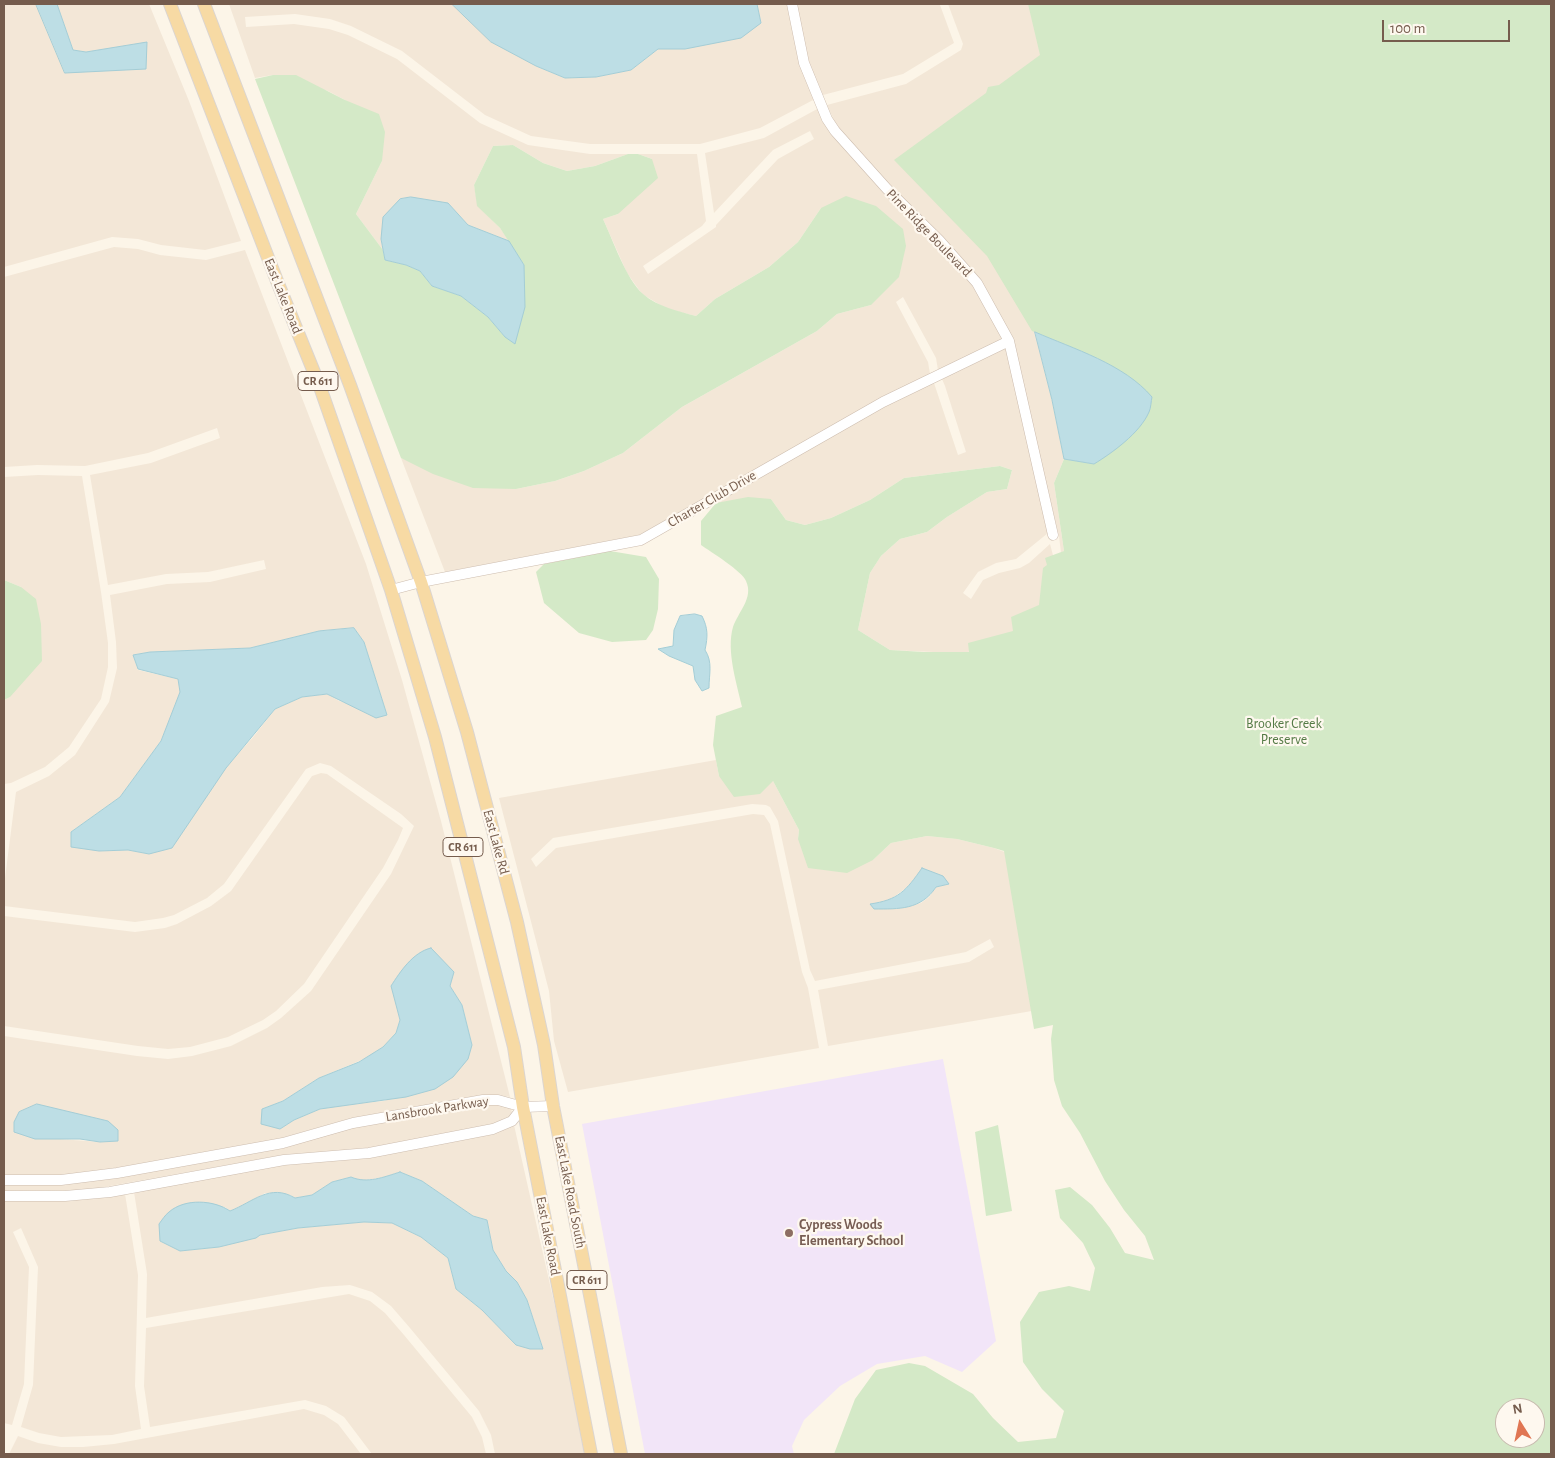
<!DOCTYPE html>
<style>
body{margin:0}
#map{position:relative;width:1555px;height:1458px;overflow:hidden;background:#fcf5e8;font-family:"Alegreya Sans",sans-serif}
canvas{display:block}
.frame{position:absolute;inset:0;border:5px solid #755c4d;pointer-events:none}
.north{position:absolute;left:1495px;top:1398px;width:50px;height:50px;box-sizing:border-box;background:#fef8ef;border:1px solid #c7baae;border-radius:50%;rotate:350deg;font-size:14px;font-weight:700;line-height:20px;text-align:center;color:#755c4d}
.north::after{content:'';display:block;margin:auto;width:18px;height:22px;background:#e07653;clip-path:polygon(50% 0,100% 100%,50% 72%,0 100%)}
.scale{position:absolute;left:1382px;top:20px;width:128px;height:22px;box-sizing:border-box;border:2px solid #755c4d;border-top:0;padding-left:6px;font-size:15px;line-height:18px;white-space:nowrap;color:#755c4d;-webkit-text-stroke:4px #fef8ef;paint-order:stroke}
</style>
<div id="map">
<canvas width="1555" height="1458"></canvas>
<div class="frame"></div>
<div class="north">N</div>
<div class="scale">100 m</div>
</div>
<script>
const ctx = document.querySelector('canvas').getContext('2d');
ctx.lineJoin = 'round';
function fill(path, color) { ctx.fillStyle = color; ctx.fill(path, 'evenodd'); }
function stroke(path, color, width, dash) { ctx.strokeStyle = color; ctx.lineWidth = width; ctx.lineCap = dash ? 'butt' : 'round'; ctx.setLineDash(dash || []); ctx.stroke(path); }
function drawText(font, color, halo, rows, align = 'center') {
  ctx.font = font + ' "Alegreya Sans",sans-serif'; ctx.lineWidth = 4.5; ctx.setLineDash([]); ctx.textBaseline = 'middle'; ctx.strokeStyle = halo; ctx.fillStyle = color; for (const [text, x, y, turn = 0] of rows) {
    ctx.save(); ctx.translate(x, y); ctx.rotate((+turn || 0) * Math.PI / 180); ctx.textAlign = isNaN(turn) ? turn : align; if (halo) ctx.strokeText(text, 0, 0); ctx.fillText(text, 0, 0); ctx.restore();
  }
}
const residential = new Path2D(`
 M4 4H36L65 73 147 43 86 52 73 50 57 4H149L189 101 241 241 205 250 161 245 138 239 112 237 4 267Z
 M229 4H452L464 15 536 66 565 78 596 77 631 70 658 49H685L761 23 757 4H788L800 64 815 99 760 128 700 144H590L531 136 485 115 402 51 351 26 330 19 295 14 245 17 246 27 294 24 329 29 348 35 397 59 480 123 528 145 590 154H628L595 166 567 171 543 163 513 145 493 146 474 185 478 206 500 228 509 241 468 225 448 203 381 239 383 250 356 214 382 161 345 100 328 91 273 75 255 78Z
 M797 4H943L940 5 954 43 903 74 823 95 808 61Z
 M948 4H1057L1033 298 1037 333 1035 332 1052 400 1064 459 1054 483 1064 551 1061 553 1059 536 1016 358 991 297 838 129 827 105 906 84 961 50 963 44Z
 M819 108 974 286 1003 339 938 370 936 358 903 297 896 302 928 362 930 374 639 535 445 572 401 458 516 489 555 481 584 471 623 453 682 407 817 331 837 314 871 305 821 208 798 242 769 267 715 299 696 316 667 309 642 294 627 273 603 219 618 214 652 159 638 154H697L706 221 702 226 643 266 648 274 716 227V225L778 159 814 139 810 131 773 150 714 213 705 153 764 138Z
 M114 247 138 249 160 255 206 260 245 250 366 564 402 680 441 821 510 1097 498 1095H482L352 1118 282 1138 116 1168 61 1175H4V1036L137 1056 168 1059 192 1056 231 1046 267 1028 281 1018 311 991 391 874 414 826 401 814 331 766 320 763 306 769 224 884 207 898 174 915 163 918 135 922 4 906V886L16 792 49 776 75 755 109 702 117 668 116 642 110 595 167 584 210 582 266 569 264 560 208 572 166 574 108 585 90 475 151 463 220 438 217 428 148 453 85 466 37 465 4 467V277ZM354 628 364 642 387 715 339 701 327 694 302 697 275 709 254 736 149 854 128 850 99 851 71 832 120 797 161 741 181 692 178 679 138 670 133 655 150 652 250 648 319 631ZM450 986 462 1005 472 1045 384 1101 340 1105 320 1109 294 1120 280 1129 262 1109 283 1101 319 1078 371 1056 383 1047 396 1033 400 1020 397 1007ZM75 1114 108 1121 118 1140 100 1142 60 1139Z
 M1006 348 1048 533 1016 559 996 563 978 572 963 593 971 599 983 580 999 573 1020 568 1029 563 1050 544 1054 559 1036 630 990 650 955 653 890 650 858 630 870 573 881 556 900 539 927 532 947 517 987 492 1007 489 1012 470 1000 466 904 478 870 500 831 518 805 525 786 520 771 499 716 503 885 406 934 383 958 455 966 452 945 386 942 379Z
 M38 475 82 476 101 592 108 643V667L101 699 69 747 45 767 11 783 4 784V700L10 697 21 587 4 580V477Z
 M716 760 719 776 773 781 799 830 798 839 873 860 891 843 927 836 957 839 994 848 1031 862 1055 1007 828 1046 818 990 969 962 994 947 990 939 966 952 815 981 810 970 778 821 770 807 766 805 752 804 553 838 531 859 536 867 556 848 753 814 764 815 770 824 802 972 808 988 819 1048 568 1092 554 1041 549 991 499 798ZM922 869 949 884 936 887 929 897 921 903 895 909 870 904 888 901 909 886Z
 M321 773 327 774 403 828 398 840 383 868 304 984 276 1011 263 1020 228 1037 190 1047 168 1049 138 1046 4 1026V916L135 932 165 928 177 924 211 906 231 891 312 776Z
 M484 1105H498L511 1108 512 1113 509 1117 492 1124 368 1148 283 1155 87 1190 4 1191V1185L62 1184 117 1178 284 1148 354 1127Z
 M514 1125 574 1391 586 1454H495L491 1435 479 1411 410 1328 391 1306 372 1292 350 1285 322 1287 146 1318 147 1274 134 1192 285 1165 370 1158 494 1134ZM400 1172 422 1181 473 1216 487 1220 493 1250 506 1271 517 1282 527 1300 543 1348 516 1345 482 1310 456 1289 448 1258 421 1237 392 1223 364 1222 298 1228 260 1235 219 1247 180 1251 160 1241 225 1207 230 1211 243 1206 265 1193 290 1195 295 1198 312 1195 332 1182 351 1177 361 1181 385 1177Z
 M125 1194 138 1275 135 1386 141 1429 112 1435 61 1437 39 1433 21 1427 33 1385 38 1267 21 1228 13 1232 29 1267 24 1384 12 1425 4 1423V1201H66L110 1197Z
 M349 1294 370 1301 385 1313 404 1335 472 1417 482 1437 486 1454H372L344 1417 326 1406 305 1400 150 1427 144 1386 146 1328Z
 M304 1409 324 1415 338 1424 361 1454H9L18 1436 38 1443 61 1447H83L114 1444Z`);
const education = new Path2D(`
 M943 1059 996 1341 962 1372 925 1356 877 1364 840 1386 804 1420 792 1446 794 1454H645L582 1124Z`);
const green = new Path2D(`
 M1028 4H1551V1454H834L855 1399 876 1370 909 1363 925 1366 973 1394 993 1418 1018 1442 1056 1438 1064 1411 1042 1389 1023 1362 1020 1322 1039 1292 1069 1286 1090 1291 1095 1268 1083 1243 1060 1218 1055 1190 1070 1187 1092 1205 1110 1228 1125 1253 1154 1260 1145 1236 1124 1210 1105 1181 1080 1133 1062 1106 1054 1080 1051 1039 1053 1025 1034 1029 1004 851 994 848 957 839 927 836 891 843 873 860 847 873 808 868 798 839 799 830 773 781 760 794 734 797 719 776 713 745 716 716 742 707C737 684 726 651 733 627 738 612 754 598 746 581 742 571 711 552 701 545V521L716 503 748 497 771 499 786 520 805 525 831 518 870 500 904 478 1000 466 1012 470 1007 489 987 492 947 517 927 532 900 539 881 556 870 573 858 630 890 650 924 652H969L968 643 1013 631 1011 617 1039 605 1043 568 1047 565 1045 558 1064 551 1054 483 1064 459 1094 464 1131 378 1098 359 1032 331 987 256 894 160 986 93 988 87 999 85 1040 55ZM1505 1408H1535V1438H1505Z
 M273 75H296L345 100 379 114 385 132 382 161 356 214 383 250 385 260 406 265 420 271 432 286 461 296 488 317 505 337 524 265 500 228 477 206 474 185 493 146 513 145 543 163 567 171 595 166 628 154H638L652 159 658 178 618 214 603 219C613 240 626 279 643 294 658 307 678 311 696 316L715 299 769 267 798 242 821 208 846 196 876 206 903 229 906 246 899 277 871 305 837 314 817 331 682 407 623 453 584 471 555 481 516 489 473 488 433 474 401 458 255 79Z
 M610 551 646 557 659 579 658 609 653 630 646 640 612 642 579 633 544 603 536 572 544 564Z
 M4 580 21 587 36 599 41 624 42 661 10 697 4 700Z
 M998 1125 1012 1211 986 1216 975 1132Z`);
const water = new Path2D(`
 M36 4H57L73 50 86 52 147 42 146 69 65 73Z
 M452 4H757L761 23 741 38 685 49H658L631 70 596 77 565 78 536 66 491 42Z
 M411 197 448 203 468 225 509 241 524 265 525 307 515 344 505 337 488 317 461 296 432 286 420 271 406 265 385 260 381 239 383 217 400 199Z
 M1035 332C1074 349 1124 364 1152 397 1151 401 1151 408 1149 412 1140 433 1112 453 1094 464L1064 459 1052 400Z
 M695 614 702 616C708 628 708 636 705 650 713 662 709 674 709 688L702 691 695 680 693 666 669 656 658 649 673 646 674 630 680 616Z
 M354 628 364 642 387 715 376 718 327 694 302 697 275 709 226 768 172 848 149 854 128 850 99 851 71 847V832L120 797 161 741 180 692 178 679 138 669 133 655 150 652 250 648 319 631Z
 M922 868 943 876 949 884 936 887C921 910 899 909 874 909L870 904C898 900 906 891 922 868Z
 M431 948 454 972 450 986 462 1005 472 1045 468 1059 453 1077 435 1089 406 1097 320 1109 294 1120 280 1129 261 1124 262 1109 283 1101 319 1078 359 1062 383 1047 396 1033 400 1020 391 986C400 972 413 952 431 948Z
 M37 1104 108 1121 118 1130V1141L100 1142 80 1139H35L14 1132V1122L19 1112Z
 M400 1172 422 1181 473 1216 487 1220 493 1250 506 1271 517 1282 527 1300 543 1349H530L516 1345 482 1310 456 1289 448 1258 421 1237 392 1223 364 1222 298 1228 260 1235 256 1238 219 1247 180 1251 160 1241 159 1224C162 1220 165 1215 169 1212 185 1198 214 1200 230 1211 253 1202 270 1183 295 1198L312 1195 332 1182 351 1177C367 1184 384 1177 400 1172Z`);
const minor = new Path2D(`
 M792 4 804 63 827 119 835 131 887 189 939 240 977 283 1009 341 1053 535
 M391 590 421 582 641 540 883 402 1009 341
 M4 1180H61L117 1173 283 1143 353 1123 483 1100H498L523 1107 553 1106
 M4 1196H65L110 1192 284 1160 369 1153 493 1129 512 1121 523 1107`);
const major = new Path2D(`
 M170 4 277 281 320 387 391 590 435 737 514 1047 523 1107 591 1454
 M204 4 350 385 421 582 467 732 517 922 544 1045 553 1106 621 1454`);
const markers = [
 [789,1233,5,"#8d6e63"]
];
const shields = [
 [318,381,40],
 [463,847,40],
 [587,1280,40]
];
const shieldNames = [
 ["CR 611",318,381],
 ["CR 611",463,847],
 ["CR 611",587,1280]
];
const streetNames = [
 ["Pine Ridge Boulevard",929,233,46],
 ["East Lake Road",283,296,68],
 ["Charter Club Drive",712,499,-30],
 ["East Lake Rd",496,842,75],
 ["Lansbrook Parkway",437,1109,-9],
 ["East Lake Road South",570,1192,79],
 ["East Lake Road",548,1236,79]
];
const parkNames = [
 ["Brooker Creek",1284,724],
 ["Preserve",1284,740]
];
const educationNames = [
 ["Cypress Woods",799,1225],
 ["Elementary School",799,1241]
];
fill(residential, '#f3e7d7');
fill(education, '#f2e5f8');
fill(green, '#d4e9c7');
fill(water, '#bddee5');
stroke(water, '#a4cdd6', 1);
stroke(minor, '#cdbdaf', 11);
stroke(major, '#dbd5d1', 14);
stroke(minor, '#fff', 10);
stroke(major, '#f7daa4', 12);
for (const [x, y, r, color] of markers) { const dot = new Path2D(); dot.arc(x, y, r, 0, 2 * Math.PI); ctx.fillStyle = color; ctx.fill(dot); stroke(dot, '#fef8ef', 2); }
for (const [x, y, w] of shields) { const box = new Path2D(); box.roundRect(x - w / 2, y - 9.5, w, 19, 4); ctx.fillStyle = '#fef8ef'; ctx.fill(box); stroke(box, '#755c4d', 1); }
drawText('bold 12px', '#755c4d', null, shieldNames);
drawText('14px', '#755c4d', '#fef8ef', streetNames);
drawText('14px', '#547a45', '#fef8ef', parkNames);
drawText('bold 14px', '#785e54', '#fef8ef', educationNames, 'left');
</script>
